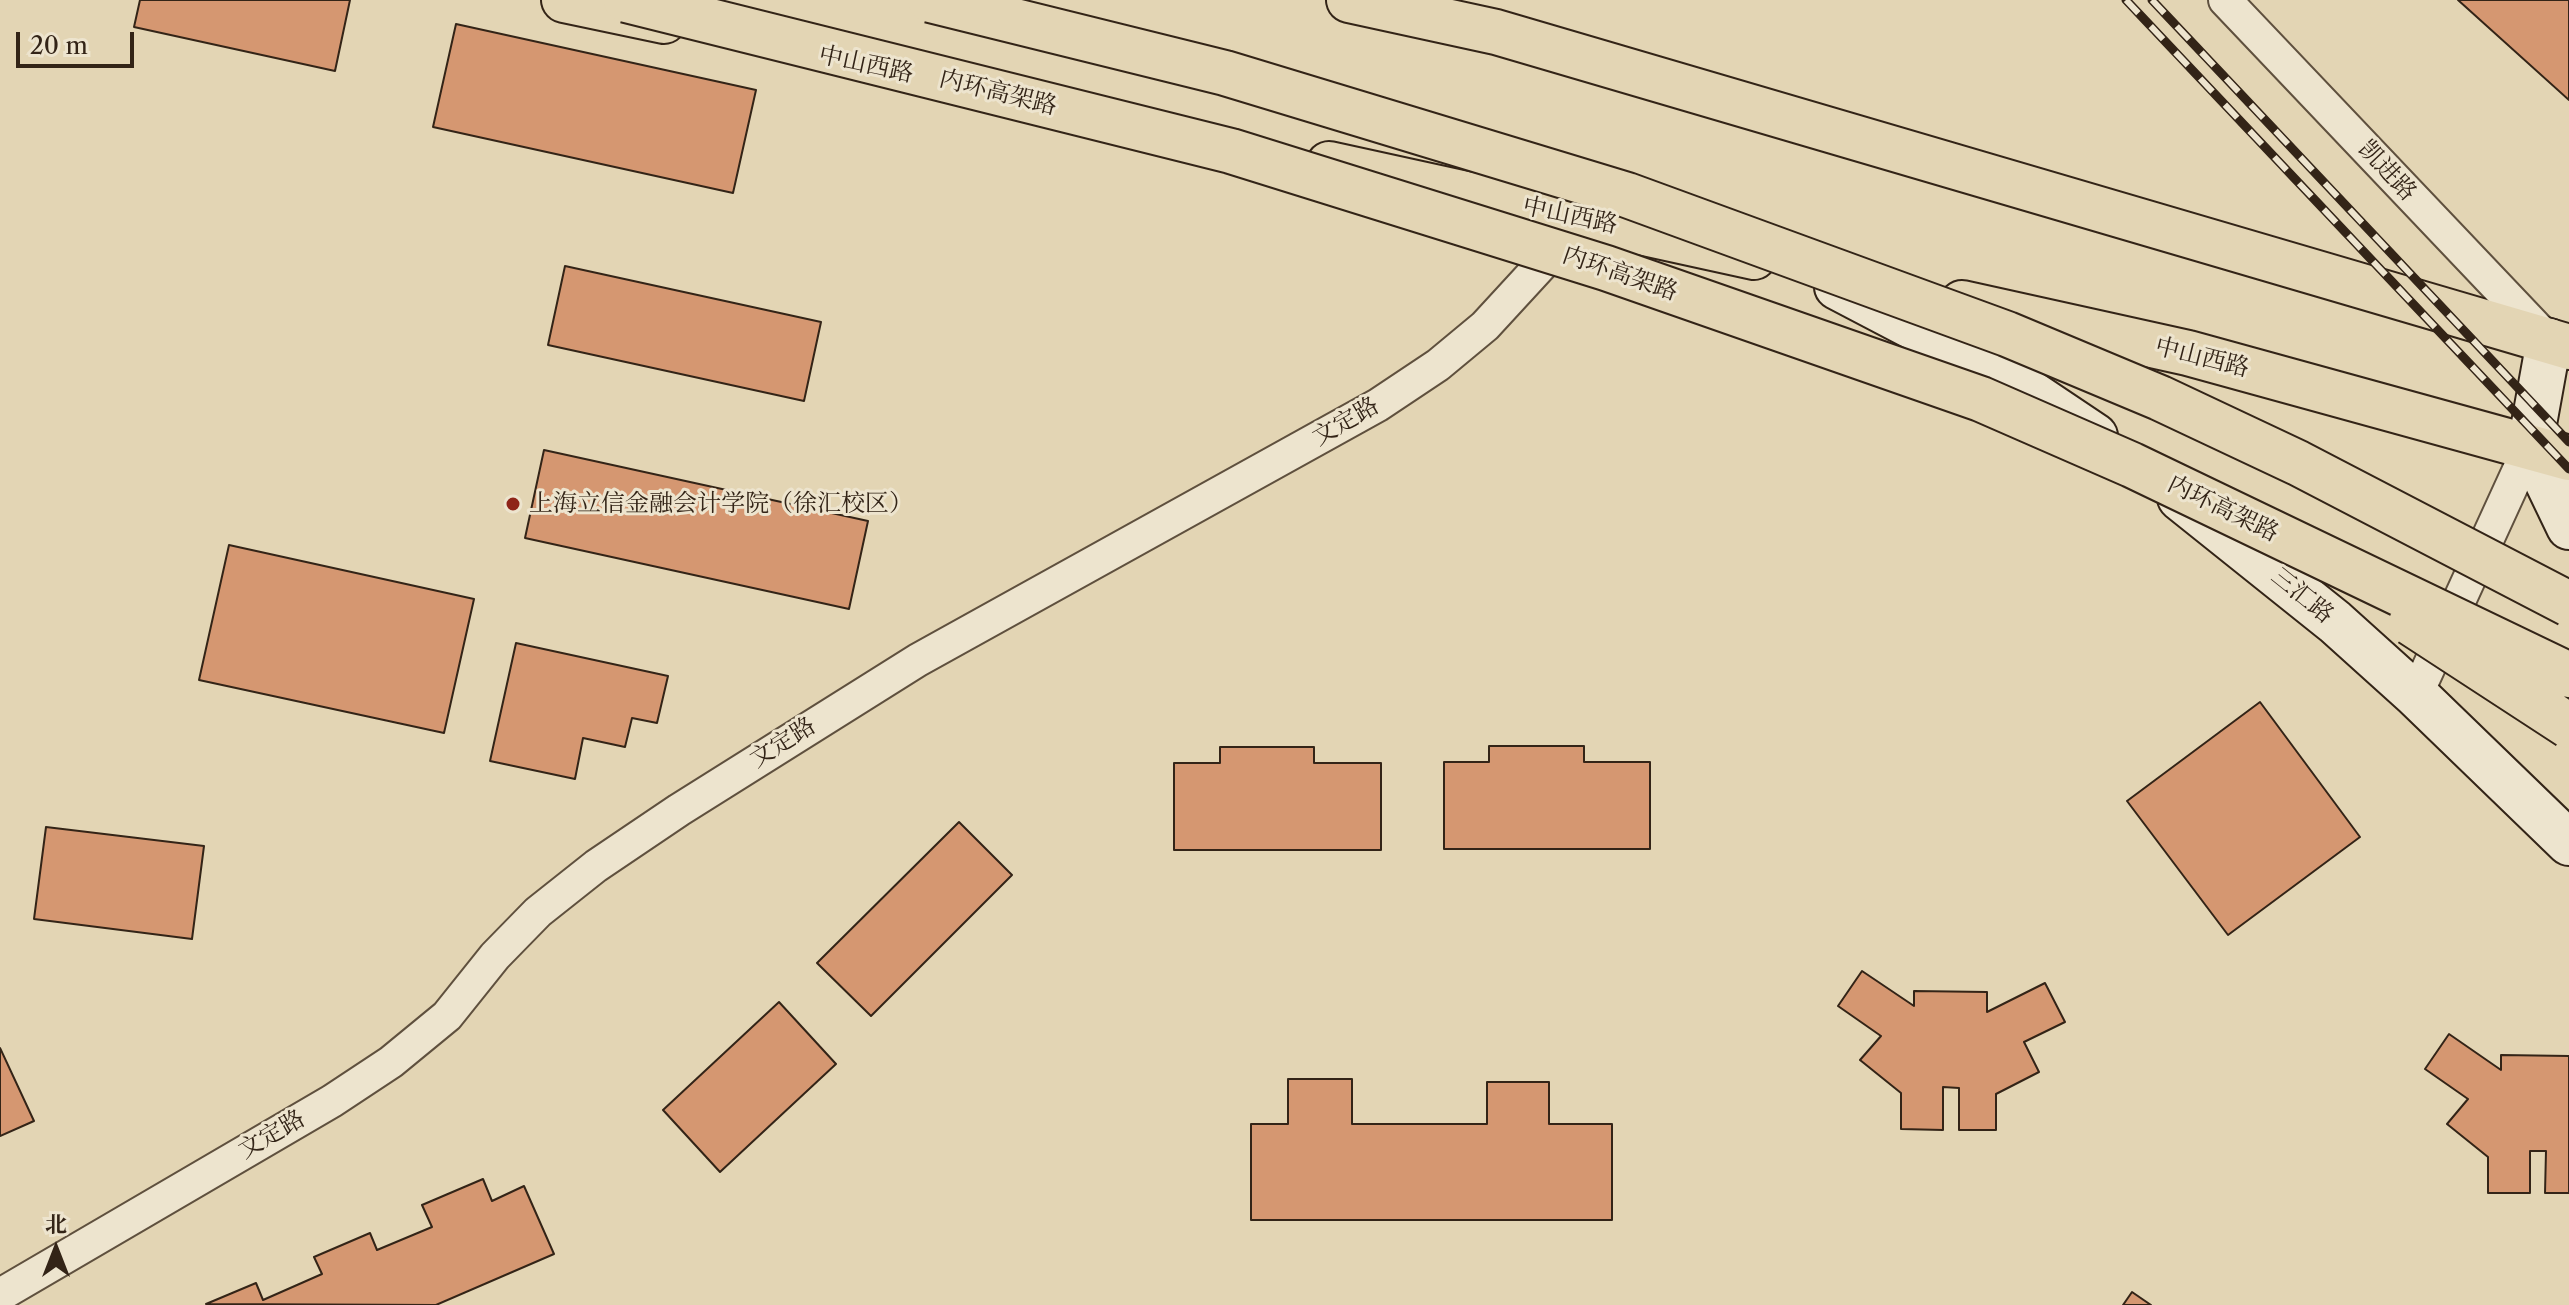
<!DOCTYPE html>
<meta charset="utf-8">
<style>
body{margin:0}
#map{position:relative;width:2569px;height:1305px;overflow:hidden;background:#e3d5b4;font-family:"Libre Caslon Text","Noto Serif SC",serif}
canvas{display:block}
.north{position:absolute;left:16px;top:1209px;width:80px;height:80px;-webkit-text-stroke:6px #ede4ce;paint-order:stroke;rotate:0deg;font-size:22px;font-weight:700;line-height:32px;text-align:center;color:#332417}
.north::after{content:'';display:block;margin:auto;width:28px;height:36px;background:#332417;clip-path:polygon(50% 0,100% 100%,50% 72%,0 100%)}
.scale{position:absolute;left:16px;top:32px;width:118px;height:36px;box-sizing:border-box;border:4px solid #332417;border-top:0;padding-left:10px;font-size:24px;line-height:28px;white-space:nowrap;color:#332417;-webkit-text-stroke:6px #ede4ce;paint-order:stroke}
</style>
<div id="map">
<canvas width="2569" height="1305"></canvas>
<div class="north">北</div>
<div class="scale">20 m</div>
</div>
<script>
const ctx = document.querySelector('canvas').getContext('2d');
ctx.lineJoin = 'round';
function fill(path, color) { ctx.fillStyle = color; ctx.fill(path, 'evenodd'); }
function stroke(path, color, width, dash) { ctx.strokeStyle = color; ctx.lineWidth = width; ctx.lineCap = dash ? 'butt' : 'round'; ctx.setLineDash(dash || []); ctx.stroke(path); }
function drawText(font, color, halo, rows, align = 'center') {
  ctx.font = font + ' "Libre Caslon Text","Noto Serif SC",serif'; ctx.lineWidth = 6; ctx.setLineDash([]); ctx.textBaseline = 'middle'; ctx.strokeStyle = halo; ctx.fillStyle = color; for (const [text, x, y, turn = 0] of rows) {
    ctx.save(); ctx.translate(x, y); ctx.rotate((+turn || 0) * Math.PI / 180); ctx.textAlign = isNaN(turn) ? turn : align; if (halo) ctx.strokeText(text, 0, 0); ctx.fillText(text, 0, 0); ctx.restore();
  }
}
const building = new Path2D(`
 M140 0H350L335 71 134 27Z
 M2458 0H2569V100Z
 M456 24 756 90 733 193 433 127Z
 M565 266 821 322 804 401 548 345Z
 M544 450 868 521 849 609 525 538Z
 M229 545 474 599 444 733 199 680Z
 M516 643 668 676 657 723 632 718 625 747 583 738 575 779 490 761Z
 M2260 702 2360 837 2228 935 2127 801Z
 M1489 746H1584V762H1650V849H1444V762H1489Z
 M1220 747H1314V763H1381V850H1174V763H1220Z
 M959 822 1012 875 871 1016 817 963Z
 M46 827 204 846 192 939 34 919Z
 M1862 971 1914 1006V991L1987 992V1012L2045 983 2065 1022 2024 1042 2039 1072 1996 1094V1130H1959V1088L1943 1087V1130L1901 1129V1093L1860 1060 1881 1036 1838 1006Z
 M779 1002 836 1064 720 1172 663 1110Z
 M2449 1034 2501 1070V1055L2569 1056V1193H2545L2546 1151H2530V1193H2488V1157L2447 1124 2468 1099 2425 1069Z
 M0 1048 34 1121 0 1136Z
 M1288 1079H1352V1124H1487V1082H1549V1124H1612V1220H1251V1124H1288Z
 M483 1179 492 1201 524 1186 554 1254 436 1305 206 1304 256 1283 263 1300 322 1274 314 1257 370 1233 377 1250 432 1227 422 1205Z
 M2132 1292 2151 1305H2123Z`);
const street = new Path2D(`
 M2225 0 2548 340
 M2416 695 2530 446
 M0 1295 332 1101 391 1062 447 1016 495 956 538 912 596 866 679 810 918 660 1378 405 1438 365 1485 326 1566 238`);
const secondary = new Path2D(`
 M1837 287 2001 373 2095 436
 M2549 341 2530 446 2569 527
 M2180 498 2335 622 2416 695 2569 843`);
const primary = new Path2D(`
 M564 0 664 21
 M1349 0 1496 32 2569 347
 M1329 164 1754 257
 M1962 303 2188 353 2569 458`);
const rail = new Path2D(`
 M2126 0 2569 469
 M2152 0 2569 442`);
const highwayBridge = new Path2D(`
 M626 0 1231 151 1606 268 1981 399 2132 465 2569 675
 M930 0 1225 73 1627 195 2007 334 2160 398 2298 463 2569 604
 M2411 623 2569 726`);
const markers = [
 [513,504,8,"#8f2418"]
];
const streetNames = [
 ["中山西路",866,65,12],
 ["内环高架路",998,93,14],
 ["凯进路",2387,171,47],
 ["中山西路",1570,216,12],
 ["内环高架路",1620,274,19],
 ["中山西路",2202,358,14],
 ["文定路",1346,422,-30],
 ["内环高架路",2223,509,26],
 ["三汇路",2302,596,39],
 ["文定路",783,743,-32],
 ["文定路",272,1135,-30]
];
const poiNames = [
 ["上海立信金融会计学院（徐汇校区）",529,504]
];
fill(building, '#d59771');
stroke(building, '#332417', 2);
stroke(street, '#5f503e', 36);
stroke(secondary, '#332417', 48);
stroke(primary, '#332417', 48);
stroke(street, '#ede4ce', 32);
stroke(secondary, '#ede4ce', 44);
stroke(primary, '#e3d5b4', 44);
stroke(rail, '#332417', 9);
stroke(rail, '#ede4ce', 6, [18]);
stroke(highwayBridge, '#332417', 48, []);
stroke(highwayBridge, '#e3d5b4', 44);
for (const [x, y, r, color] of markers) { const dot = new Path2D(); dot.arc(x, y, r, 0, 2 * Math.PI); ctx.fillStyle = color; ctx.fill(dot); stroke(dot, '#ede4ce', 3); }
drawText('24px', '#332417', '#ede4ce', streetNames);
drawText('24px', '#332417', '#ede4ce', poiNames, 'left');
</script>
